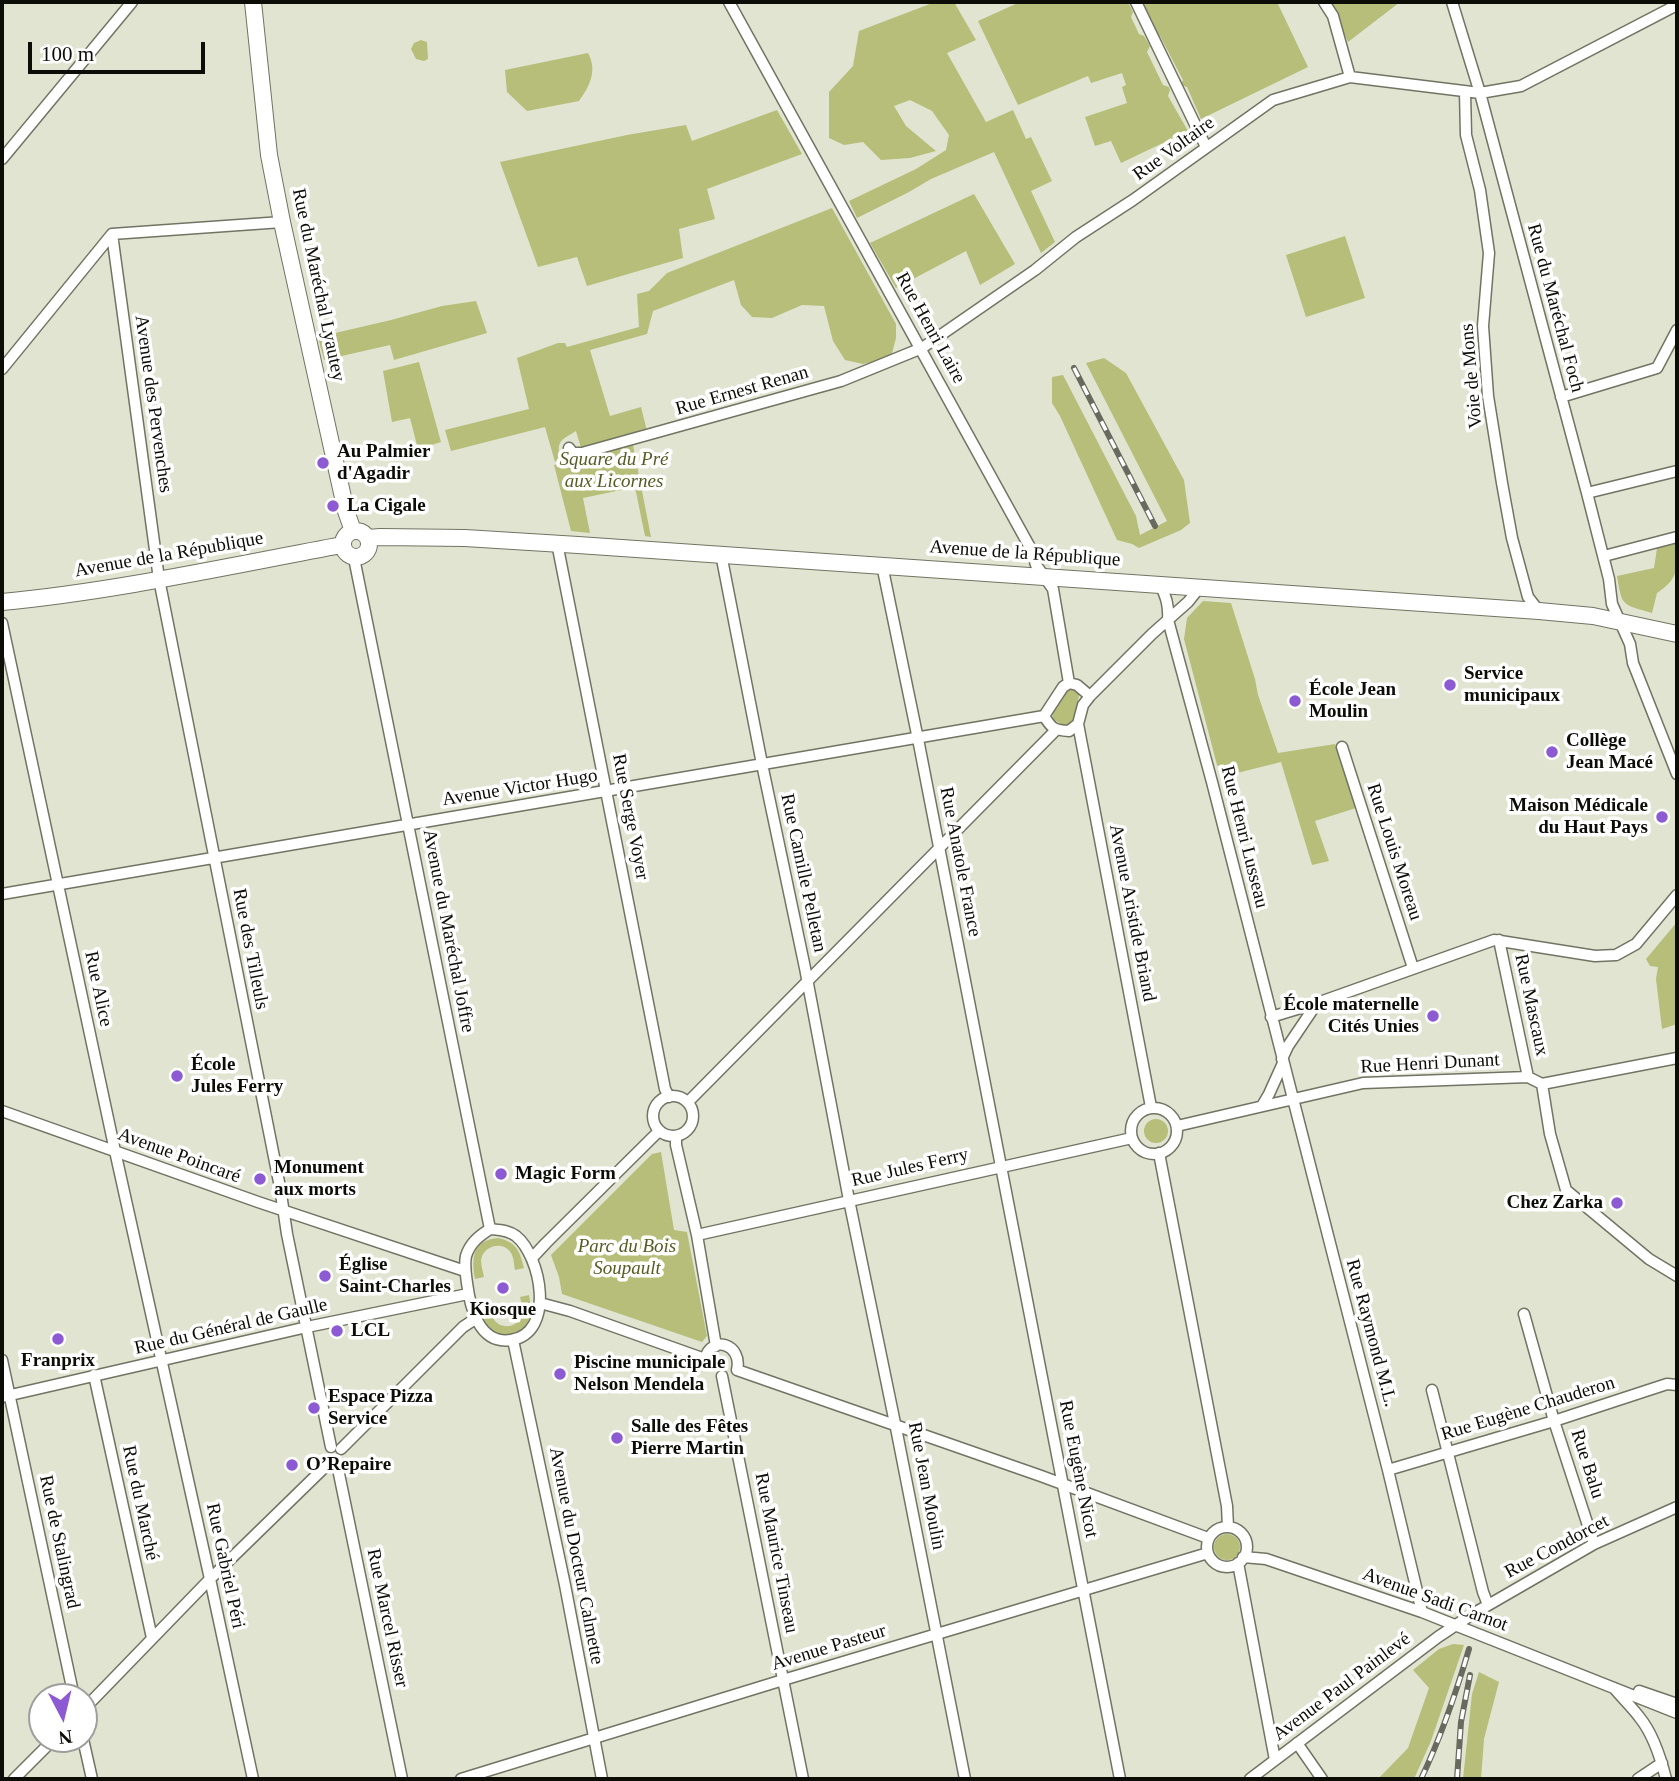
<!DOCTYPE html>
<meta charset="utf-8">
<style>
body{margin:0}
#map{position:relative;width:1679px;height:1781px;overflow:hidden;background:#e1e4d1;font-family:Georgia,serif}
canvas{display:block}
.frame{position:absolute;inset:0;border:4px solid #0c0d07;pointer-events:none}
.north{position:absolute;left:28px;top:1683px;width:70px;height:70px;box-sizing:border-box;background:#fff;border:2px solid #9e9e9c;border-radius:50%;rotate:173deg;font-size:19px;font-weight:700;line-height:28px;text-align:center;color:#0c0d07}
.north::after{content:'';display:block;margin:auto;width:24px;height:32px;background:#8c5bd4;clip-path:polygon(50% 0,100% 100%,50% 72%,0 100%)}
.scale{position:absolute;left:28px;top:42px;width:177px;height:32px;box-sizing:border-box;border:4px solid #0c0d07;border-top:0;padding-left:9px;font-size:21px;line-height:24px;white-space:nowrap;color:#0c0d07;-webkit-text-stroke:5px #fff;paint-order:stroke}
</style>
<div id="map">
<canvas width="1679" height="1781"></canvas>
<div class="frame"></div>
<div class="north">N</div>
<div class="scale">100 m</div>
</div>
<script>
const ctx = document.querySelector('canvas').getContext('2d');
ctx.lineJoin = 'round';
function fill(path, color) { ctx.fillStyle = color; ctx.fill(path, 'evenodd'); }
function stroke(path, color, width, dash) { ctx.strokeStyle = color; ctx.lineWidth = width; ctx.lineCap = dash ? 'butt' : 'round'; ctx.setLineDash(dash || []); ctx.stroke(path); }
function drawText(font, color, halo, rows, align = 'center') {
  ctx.font = font + ' Georgia,serif'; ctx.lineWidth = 7; ctx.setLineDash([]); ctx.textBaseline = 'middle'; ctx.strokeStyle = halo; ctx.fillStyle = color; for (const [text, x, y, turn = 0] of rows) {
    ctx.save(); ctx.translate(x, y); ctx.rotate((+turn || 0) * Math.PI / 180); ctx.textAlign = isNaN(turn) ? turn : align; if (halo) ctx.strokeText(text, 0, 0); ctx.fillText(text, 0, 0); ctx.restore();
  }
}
const green = new Path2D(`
 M935 2H954L976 40 947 53 986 122 1013 110 1026 139 1031 137 1052 181 1031 191 1055 242 1041 253 994 152 931 179 909 192 857 218 849 201 916 169 946 150 949 135 932 111 910 100 894 106 906 126 936 151 910 158 881 160 863 142 844 145 829 138V92L853 66 859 31Z
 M1020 2H1128L1133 12 1131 17 1139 34 1144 36 1150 46 1147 52 1163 85 1169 87 1170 90 1168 96 1188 131 1121 163 1111 141 1095 146 1085 117 1127 103 1122 87 1126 85 1122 73 1091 83 1088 76 1018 105 978 21Z
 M1141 2H1277L1308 67 1201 119 1187 87 1181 85 1183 80 1160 36 1154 32Z
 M1330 2H1400L1348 42Z
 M421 40 427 42 428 59 424 61 416 59 411 49 414 43Z
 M588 53C598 71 589 87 579 101L527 111 507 92 505 70Z
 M777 110 802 154 707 189 715 219 679 229 683 258 587 286 577 257 538 267 500 162 627 135 686 125 692 141Z
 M974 194 1015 264 980 285 966 251 896 288 870 243Z
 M832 208 896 324V338L891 357 863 364 845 360 833 341 824 306 802 305 772 318 752 317 741 305 734 280 653 311 647 334 590 350 610 416 641 407 647 431 581 448 576 431C562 440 556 440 560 458L555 462 545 427 451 451 445 430 529 409 517 358 558 343H565L567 347 639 327 637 294 649 291 667 273Z
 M1345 236 1365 298 1306 317 1286 255Z
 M476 301 487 333 394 360 390 345 324 360 318 337 391 320 442 306Z
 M1104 358 1126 373 1184 480 1190 523 1181 530 1139 548 1132 544 1117 540 1060 416 1052 403V377L1063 375 1136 516 1140 535 1167 521 1086 363Z
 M419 362 441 442 418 449 410 418 392 422 383 371Z
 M633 445 651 537 645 536 635 487 583 498 590 533 571 531 554 465Z
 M1675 544 1677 547C1677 571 1678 579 1657 593L1652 613C1622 604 1622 607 1617 576L1654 568 1657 548Z
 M1203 601 1231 603 1255 679 1258 695 1278 753 1335 744 1356 808 1315 821 1329 861 1312 865 1281 762 1225 776H1223L1221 768 1217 765 1184 639 1187 618Z
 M1069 689H1073L1079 692V696L1073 722 1068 726H1064L1053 719 1052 712Z
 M1677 922V1024L1662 1029 1656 979 1658 967 1650 966 1646 959Z
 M1144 1131a12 12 0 1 1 24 0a12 12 0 1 1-24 0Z
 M661 1152 674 1230 687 1232 707 1336 702 1342 562 1294 559 1277 551 1255 652 1154Z
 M498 1238C517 1242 520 1252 524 1268L515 1270C514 1265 514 1258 511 1253 503 1240 483 1246 481 1260 481 1265 483 1272 484 1277L475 1279C471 1257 473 1240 498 1238Z
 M529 1295C530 1302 532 1310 530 1317 523 1337 496 1341 485 1322 482 1317 482 1311 481 1306L489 1304C490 1310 491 1316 495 1321 503 1330 519 1327 522 1314 524 1309 521 1302 520 1297Z
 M1214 1547a13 13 0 1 1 26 0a13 13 0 1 1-26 0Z
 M1453 1644 1464 1645 1431 1741 1414 1779H1378L1408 1748 1429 1688 1413 1670 1439 1649Z
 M1479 1672 1499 1682 1484 1739 1481 1779H1463L1472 1694Z`);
const street = new Path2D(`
 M729 2 1032 551 1036 565 1053 589 1069 683
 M1136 2 1206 147
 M1324 2 1333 16 1350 77
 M1452 2 1480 93 1587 493 1609 579 1612 604 1630 644 1633 663 1677 774
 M1465 92 1466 135 1480 190 1489 253 1483 326 1488 396 1502 483 1512 538 1528 597 1539 611
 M2 159 132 2
 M112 234 159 579 280 1187 287 1234 331 1447
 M112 234 282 222
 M2 369 112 234
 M1561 397 1657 368 1677 330
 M569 448 573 453H582L841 381 922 348 1035 270 1076 237 1133 200 1273 100 1350 77 1480 93 1521 86 1677 5
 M1587 493 1677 471
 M557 543 665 1089 669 1097
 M721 554 762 764 805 968 849 1200 897 1433 965 1779
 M1604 556 1677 537
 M354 558 490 1229
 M882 565 919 744 1120 1779
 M1160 584C1166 597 1169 605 1168 620L1212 782 1388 1470 1422 1612
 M2 623 115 1151 210 1579 253 1779
 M1069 683 1077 685 1090 696 1083 705 1078 724 1069 731C1054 730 1052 729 1044 716L1063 687Z
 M1090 696 1152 634 1188 602 1200 587
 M1078 724 1151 1107
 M1342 747 1413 968
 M2 894 1044 716
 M1499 940 1528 1077
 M1271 1017 1317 1003 1494 940 1595 956 1616 955 1636 944 1677 895
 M1282 1059 1288 1046 1317 1003
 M1542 1084 1550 1134 1566 1190 1649 1259 1677 1276
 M1542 1084 1677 1058
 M653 1116a20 20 0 1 1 40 0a20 20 0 1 1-40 0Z
 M688 1102 1056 730
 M1262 1106 1269 1094 1283 1063
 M1131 1131a23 23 0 1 1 46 0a23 23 0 1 1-46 0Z
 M2 1111 258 1202 465 1271
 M1177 1126 1363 1083 1528 1077 1542 1084
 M676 1136V1145L697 1235 716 1346
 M1159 1153 1227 1506 1228 1527
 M490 1229C499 1230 508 1230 516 1236 541 1256 556 1333 511 1340 479 1345 470 1307 467 1283 466 1275 464 1265 466 1256 470 1243 479 1236 490 1229Z
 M697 1235 1132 1138
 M532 1258 546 1243 659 1131
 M540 1303 570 1311 705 1359
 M1524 1314 1554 1421 1594 1544
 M513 1340 565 1585 602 1779
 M705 1359C711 1334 743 1344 737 1370
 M2 1360 74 1697
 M737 1370 1041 1476 1208 1538
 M94 1375 152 1638
 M722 1376 803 1779
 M1432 1390 1483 1592 1488 1605
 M2 1397 307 1327 468 1294
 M341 1449 463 1327 475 1319
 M337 1464 402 1779
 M1388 1470 1554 1421 1667 1384 1677 1385
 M1207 1547a20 20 0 1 1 40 0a20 20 0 1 1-40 0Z
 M1243 1557 1266 1559 1422 1612 1677 1713
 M1238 1563 1275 1760
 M1614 1688C1622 1698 1632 1707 1640 1718 1653 1734 1661 1759 1666 1779
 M1639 1691 1677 1704
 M84 1709 210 1579 329 1463
 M83 1739 92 1779
 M1297 1743 1322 1779
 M14 1779 54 1739
 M461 1779 783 1680 1208 1553
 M1250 1779 1438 1637 1471 1615 1594 1544 1677 1507
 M1638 1779 1662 1763`);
const secondary = new Path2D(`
 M253 2 269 155 282 222 346 511 353 531
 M343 544a13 13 0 1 1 26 0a13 13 0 1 1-26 0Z
 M368 538 380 537 465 538 578 545 1539 611 1593 616 1677 634
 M2 602C116 591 229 566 342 545`);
const rail = new Path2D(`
 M1074 368 1155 526
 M1421 1779C1441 1737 1456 1693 1469 1649
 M1457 1779 1461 1722 1470 1675`);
const markers = [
 [323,463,7,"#8c5bd4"],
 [333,506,7,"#8c5bd4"],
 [1450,685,7,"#8c5bd4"],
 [1295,701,7,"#8c5bd4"],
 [1552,752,7,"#8c5bd4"],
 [1662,817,7,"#8c5bd4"],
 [1433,1016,7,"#8c5bd4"],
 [177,1076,7,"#8c5bd4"],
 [501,1174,7,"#8c5bd4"],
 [260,1179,7,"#8c5bd4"],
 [1617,1203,7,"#8c5bd4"],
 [325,1276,7,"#8c5bd4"],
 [503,1288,7,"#8c5bd4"],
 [337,1331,7,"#8c5bd4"],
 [58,1339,7,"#8c5bd4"],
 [560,1374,7,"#8c5bd4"],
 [314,1408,7,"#8c5bd4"],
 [617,1438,7,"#8c5bd4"],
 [292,1465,7,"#8c5bd4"]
];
const streetNames = [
 ["Rue Voltaire",1174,149,-36],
 ["Rue du Maréchal Lyautey",318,285,78],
 ["Rue du Maréchal Foch",1555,308,75],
 ["Rue Henri Laire",930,328,61],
 ["Voie de Mons",1472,376,-95],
 ["Rue Ernest Renan",742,391,-16],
 ["Avenue des Pervenches",153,404,82],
 ["Avenue de la République",1025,554,4],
 ["Avenue de la République",169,555,-10],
 ["Avenue Victor Hugo",520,788,-9],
 ["Rue Serge Voyer",630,817,79],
 ["Rue Henri Lusseau",1244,837,76],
 ["Rue Louis Moreau",1394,852,72],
 ["Rue Anatole France",960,862,79],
 ["Rue Camille Pelletan",803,873,78],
 ["Avenue Aristide Briand",1132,913,79],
 ["Avenue du Maréchal Joffre",448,931,79],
 ["Rue des Tilleuls",250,949,79],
 ["Rue Alice",98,989,78],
 ["Rue Mascaux",1531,1005,78],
 ["Rue Henri Dunant",1430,1064,-3],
 ["Avenue Poincaré",179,1156,20],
 ["Rue Jules Ferry",910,1168,-13],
 ["Rue du Général de Gaulle",231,1327,-13],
 ["Rue Raymond M.L.",1371,1333,75],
 ["Rue Eugène Chauderon",1528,1409,-17],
 ["Rue Balu",1587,1464,72],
 ["Rue Eugène Nicot",1078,1469,79],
 ["Rue Jean Moulin",926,1486,79],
 ["Rue du Marché",140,1503,78],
 ["Rue de Stalingrad",59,1542,78],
 ["Rue Condorcet",1557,1547,-28],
 ["Rue Maurice Tinseau",776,1553,79],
 ["Avenue du Docteur Calmette",576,1556,79],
 ["Rue Gabriel Péri",225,1566,78],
 ["Avenue Sadi Carnot",1435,1600,20],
 ["Rue Marcel Risser",387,1618,78],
 ["Avenue Pasteur",829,1648,-17],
 ["Avenue Paul Painlevé",1342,1687,-37]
];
const poiNames = [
 ["Au Palmier",337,452],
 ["d'Agadir",337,474],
 ["La Cigale",347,506],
 ["Service",1464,674],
 ["municipaux",1464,696],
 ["École Jean",1309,690],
 ["Moulin",1309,712],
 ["Collège",1566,741],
 ["Jean Macé",1566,763],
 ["Maison Médicale",1648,806,"right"],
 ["du Haut Pays",1648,828,"right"],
 ["École maternelle",1419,1005,"right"],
 ["Cités Unies",1419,1027,"right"],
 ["École",191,1065],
 ["Jules Ferry",191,1087],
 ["Monument",274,1168],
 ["aux morts",274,1190],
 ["Magic Form",515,1174],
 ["Chez Zarka",1603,1203,"right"],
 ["Église",339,1265],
 ["Saint-Charles",339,1287],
 ["Kiosque",503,1310,"center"],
 ["LCL",351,1331],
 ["Franprix",58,1361,"center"],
 ["Piscine municipale",574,1363],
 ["Nelson Mendela",574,1385],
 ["Espace Pizza",328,1397],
 ["Service",328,1419],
 ["Salle des Fêtes",631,1427],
 ["Pierre Martin",631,1449],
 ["O’Repaire",306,1465]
];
const parkNames = [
 ["Square du Pré",614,460],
 ["aux Licornes",614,482],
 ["Parc du Bois",627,1247],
 ["Soupault",627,1269]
];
fill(green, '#b6be79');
stroke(street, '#717463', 13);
stroke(secondary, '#717463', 18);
stroke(street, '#fff', 10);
stroke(secondary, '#fff', 16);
stroke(rail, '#686a5f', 6);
stroke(rail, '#fff', 3.5, [10]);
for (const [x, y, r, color] of markers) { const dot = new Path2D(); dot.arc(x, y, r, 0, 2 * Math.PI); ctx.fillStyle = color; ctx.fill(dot); stroke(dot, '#fff', 2.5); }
drawText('19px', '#0c0d07', '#fff', streetNames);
drawText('bold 19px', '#0c0d07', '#fff', poiNames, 'left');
drawText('italic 19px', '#575c24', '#fff', parkNames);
</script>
